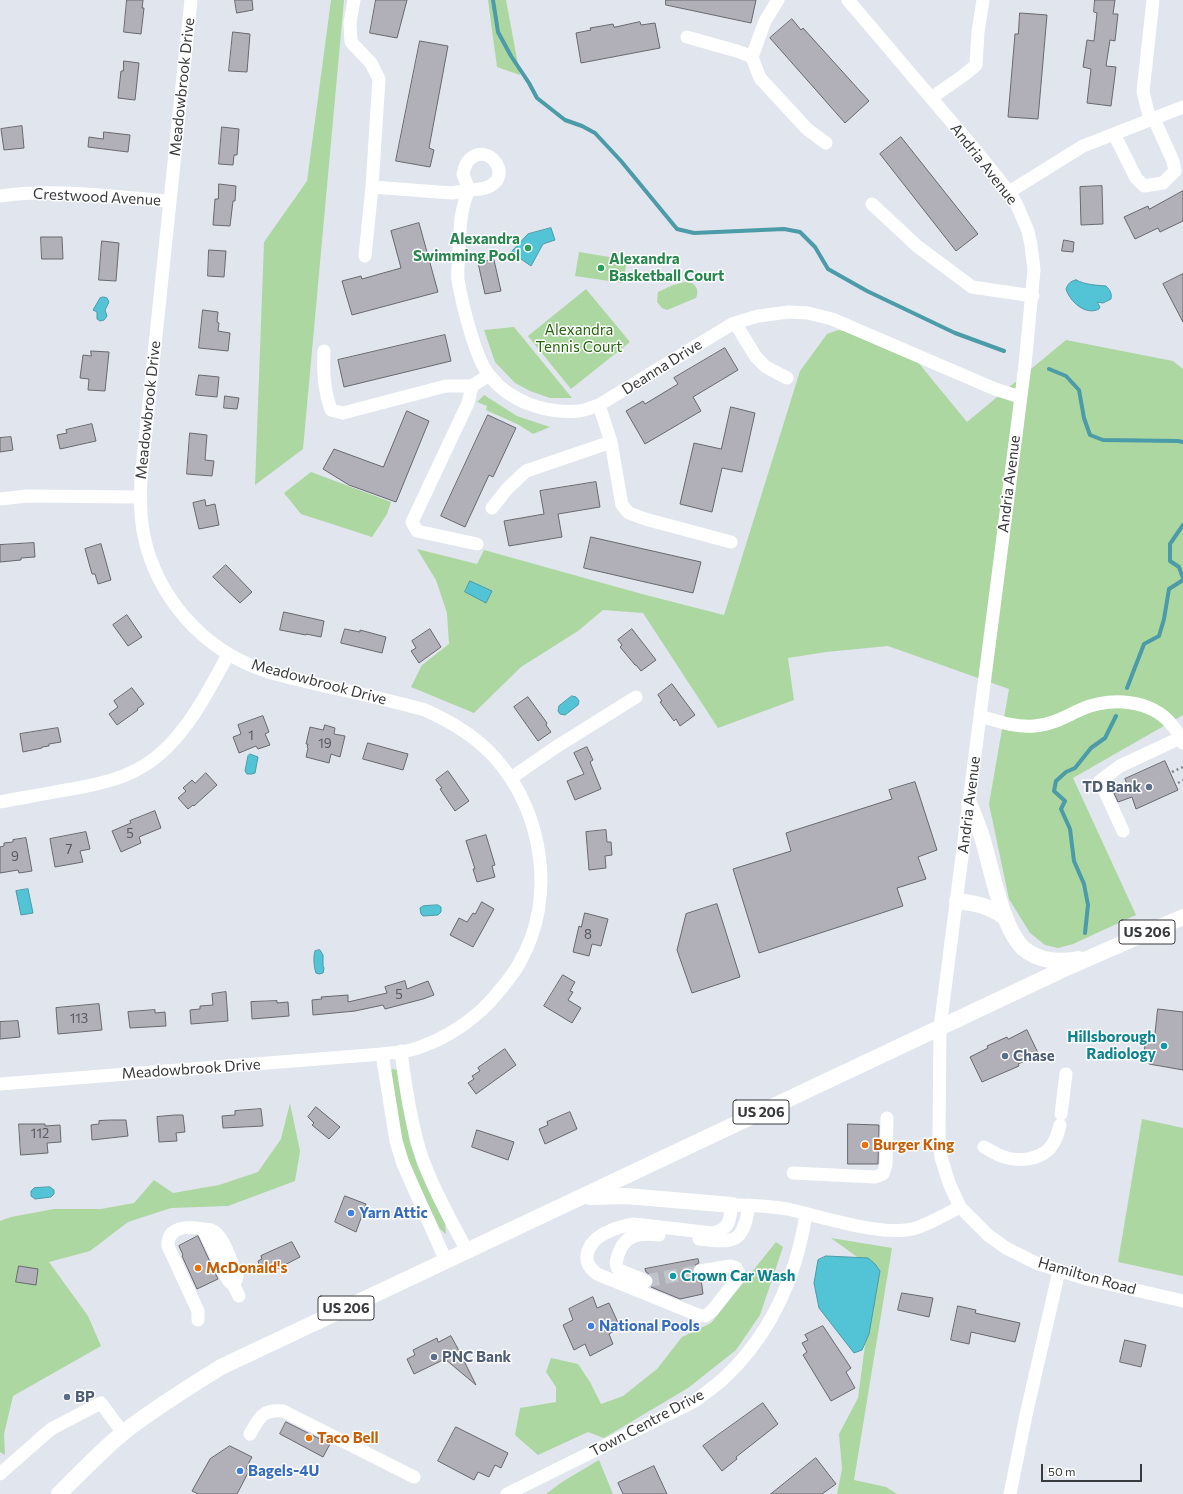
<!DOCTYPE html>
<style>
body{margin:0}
#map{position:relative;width:1183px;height:1494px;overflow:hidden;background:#e1e5ed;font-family:Commissioner,sans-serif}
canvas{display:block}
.scale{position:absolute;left:1041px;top:1464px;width:101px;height:18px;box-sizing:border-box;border:2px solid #393a3d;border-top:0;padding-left:5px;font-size:12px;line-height:14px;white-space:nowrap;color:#393a3d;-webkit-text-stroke:3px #fff;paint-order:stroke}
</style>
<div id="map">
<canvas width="1183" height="1494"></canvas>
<div class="scale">50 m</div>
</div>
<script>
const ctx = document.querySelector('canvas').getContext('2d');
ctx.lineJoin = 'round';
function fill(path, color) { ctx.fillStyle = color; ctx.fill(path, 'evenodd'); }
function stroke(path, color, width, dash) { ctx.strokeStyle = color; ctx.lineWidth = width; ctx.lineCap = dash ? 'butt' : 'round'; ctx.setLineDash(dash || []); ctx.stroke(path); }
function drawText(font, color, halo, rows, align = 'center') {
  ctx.font = font + ' Commissioner,sans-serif'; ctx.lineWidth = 3; ctx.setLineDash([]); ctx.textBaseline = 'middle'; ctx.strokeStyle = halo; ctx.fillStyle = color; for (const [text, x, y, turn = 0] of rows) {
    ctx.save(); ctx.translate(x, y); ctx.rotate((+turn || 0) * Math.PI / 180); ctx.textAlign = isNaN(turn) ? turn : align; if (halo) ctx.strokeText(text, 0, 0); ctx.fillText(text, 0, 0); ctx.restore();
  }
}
const green = new Path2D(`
 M331 0H344L303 449 255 485 264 242 307 181Z
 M488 0H506L520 75 497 67Z
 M579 252 627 260 623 283 575 276Z
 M684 282 692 283C697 287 699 291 696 298L667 310 662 308 657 302 658 292 671 286Z
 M586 289 630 342 571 389 528 336Z
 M514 327 572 398H550L530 391 515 383 495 362 484 330Z
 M838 330 856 333 912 355 967 422 1066 340 1173 361 1183 369V715L1073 778 1136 915 1073 944 1058 948 1045 945 1030 933 1009 899 989 804 1009 689 888 646 826 652 788 658 794 700 718 728 643 613 603 610 578 631 521 667 474 713 411 687 422 665 449 644 447 613 436 580 417 549 477 564 484 550 642 594 724 615 800 371 827 334Z
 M484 395 517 416 550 427 533 434 519 425 486 410 487 406 477 402Z
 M311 472 391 502 387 514 372 537 301 514 284 493Z
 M393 1069 397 1070 410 1143 418 1167 445 1224 446 1234 440 1229 421 1190 405 1151 400 1130 391 1070Z
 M290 1103 300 1151 295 1181 228 1206 171 1208 128 1222 90 1251 49 1262 88 1316 101 1346 13 1396 4 1434 5 1455 0 1452V1221L11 1217 54 1209H101L134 1203 154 1180 173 1193 219 1185 258 1172 281 1139Z
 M1142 1119 1183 1128V1276L1118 1262Z
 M831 1238 892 1248 854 1480 886 1487 897 1494H837L842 1469 839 1434 858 1398 875 1270Z
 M776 1242 783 1247 760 1315 736 1350 688 1388 604 1438 588 1432 538 1455 515 1435 520 1408 556 1402V1387L546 1372 551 1358 578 1364 590 1382 601 1404 623 1396 657 1369 682 1337 711 1323Z
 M599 1460 613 1494H546L562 1482Z`);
const water = new Path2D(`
 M551 228 555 240 543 244 531 266 511 252 528 234Z
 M1076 280C1086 285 1095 285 1106 286 1110 290 1112 293 1111 299L1103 303 1097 302 1100 307 1099 309C1086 316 1070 302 1066 289 1068 284 1070 281 1076 280Z
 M104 297 107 298 109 302 105 310 107 316 104 320 100 321 97 319V312L93 310 100 298Z
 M470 581 492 591 486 603 465 592Z
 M572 696 576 697 579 701 578 705 565 715 560 714 558 711 559 706Z
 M250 754 258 757 255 773 252 774H247L245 771 248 756Z
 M28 889 33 913 21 915 16 891Z
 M438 905 441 907V912L438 915 423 916 421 914 420 908 423 906Z
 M320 950 323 955V966L324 968 323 973 319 974 316 973C314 967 313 958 315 951Z
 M50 1187 54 1190V1194L51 1197 35 1199 31 1196V1191L34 1188Z
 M826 1256 868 1258 875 1264 880 1271 869 1334 862 1350 854 1353 819 1308 814 1283 818 1260Z`);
const stream = new Path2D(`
 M493 0 498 32 511 56 529 83 537 98 565 120 582 126 595 133 621 161 677 229 694 233 784 229 800 232 815 247 828 269 867 291 955 333 1004 351
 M1049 369 1066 376 1079 390 1084 418 1090 435 1103 440 1178 441 1183 442
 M1183 525 1170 544V561L1179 567 1183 578
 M1127 688 1144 644 1159 636 1164 619 1169 589 1183 580
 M1085 933 1088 905 1084 884 1074 861 1070 829 1061 809 1065 801 1054 791 1056 781 1066 772 1075 768 1091 748 1105 738 1116 716`);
const building = new Path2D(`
 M127 0H143L142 8H144L141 34 124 32Z
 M235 0H252L253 10 237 13Z
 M376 0H407L397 38 370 33Z
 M666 0H756L751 23 666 5Z
 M1095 0H1115L1113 14H1118L1115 41 1110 40 1106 66 1116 67 1111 106 1087 103 1091 69 1083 67 1087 40 1094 41 1097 13 1094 12Z
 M1020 13 1047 15 1038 119 1008 117 1015 34H1018Z
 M792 19 801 30 803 28 869 101 845 123 770 38Z
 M640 22 641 25 655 23 660 48 581 63 576 33 591 30 590 28 613 24 614 27Z
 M233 32 250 34 247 72 229 71Z
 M420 41 448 46 429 148 434 150 430 167 396 161Z
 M124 61 139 63 135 100 118 98 121 71H123Z
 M22 126 24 148 4 150 1 129Z
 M222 127 239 129 237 155H234L233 165 219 164Z
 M104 132 130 135 128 152 88 147 89 137 103 139Z
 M901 137 978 234 956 251 880 154Z
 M219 184 236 186 235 201H233L230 226 213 225 215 199H218Z
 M1102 186 1103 224 1081 225 1080 187Z
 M1183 191V221L1160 232 1158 228 1135 239 1124 217 1148 206 1149 209Z
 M419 223 438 292 352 315 342 281 361 276 362 279 401 268 391 231Z
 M41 237H62L63 259H42Z
 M1064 240 1074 242 1073 252 1062 251Z
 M102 241 119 243 116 281 99 280Z
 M209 250 226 251 224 277 208 276Z
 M494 260 501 291 485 294 478 263Z
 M1183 274V322L1163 284Z
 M203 310 218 312 217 322 219 323 218 331 230 333 228 351 199 348Z
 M445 335 451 361 344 387 338 360Z
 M725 348 738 370 693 397 701 411 645 444 626 411 643 401 645 404 678 384 674 378Z
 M91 351 109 352 105 391 88 390 89 379 80 378 83 355 91 356Z
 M199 375 219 377 217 397 196 395Z
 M225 396 239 398 237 409 224 408Z
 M731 407 755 413 742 472 722 468 712 512 680 504 694 443 721 449Z
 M407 411 429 421 396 502 349 485 323 469 334 449 383 467Z
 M488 415 516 428 493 477 489 475 465 527 441 516Z
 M92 424 96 441 60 449 57 435 67 433 66 430Z
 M190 433 207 435 205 460 214 461 212 476 187 474Z
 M11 437 13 450 0 452V438Z
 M596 482 600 507 558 514 562 537 509 546 504 521 544 514 540 491Z
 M205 500 206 506 215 504 219 525 199 529 193 503Z
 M591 537 701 562 693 593 584 568Z
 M34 543 35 557 21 558V560L0 562V545Z
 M101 544 111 580 98 584 95 574H92L85 549Z
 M226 565 252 592 240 603 213 577Z
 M284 612 324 621 321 637 306 634V635L280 630Z
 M127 615 142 637 128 646 113 625Z
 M345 629 360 632V630L386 637 382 653 341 643Z
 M430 629 441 647 419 663 411 651 416 648 412 641Z
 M632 629 656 660 641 671 636 665H635L620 647 622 645 618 640Z
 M672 684 695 715 680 726 676 719 674 721 660 702 662 701 658 695Z
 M132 688 144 704 137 709 138 710 117 725 109 714 118 707 114 701Z
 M528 697 547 723 546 725 551 732 538 741 514 707Z
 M263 716 269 732 265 734 270 745 258 749 256 746 239 753 233 737 241 734 238 725Z
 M325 725 335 728 334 734 345 736 340 757 331 754 329 763 306 757 308 748 307 747 308 744H306L310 727 323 730Z
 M58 728 61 742 49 744V746L42 747V748L23 752 20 734Z
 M368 743 408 754 403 770 363 759Z
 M587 747 593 760 590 762 601 789 575 800 567 781 584 774 574 753Z
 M1165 761 1178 790 1136 809 1132 797 1118 802 1113 791 1127 784 1125 779Z
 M448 771 469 801 455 811 440 789 442 788 436 780Z
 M206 773 217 785 194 806 193 805 188 809 178 798 186 791 183 788 192 780 195 783Z
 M915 782 937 850 918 857 926 879 897 888 903 906 759 953 733 869 791 851 786 833 892 799 889 790Z
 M155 811 161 828 139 837 141 843 121 852 112 831 131 823 130 821Z
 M606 830 607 842H611L612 855 605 856 606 868 589 870 586 832Z
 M86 832 90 849 80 851 83 862 55 867 50 839Z
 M486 835 495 865 492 866 495 877 477 882 473 869H475L466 841Z
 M26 838 32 871 19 873 18 870 0 873V847L4 846V843L13 842V840Z
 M482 902 494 909 473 947 450 935 459 918 467 922 473 913 475 914Z
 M717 904 740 977 692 993 677 950 686 914Z
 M585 913 608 919 601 946 592 944 589 956 573 952 579 926 581 927Z
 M563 975 575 982 570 991 573 992 568 1000 581 1008 572 1023 544 1006Z
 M405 981 407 989 428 981 434 995 423 999 385 1009 383 1005 355 1011 313 1015 312 1000 322 999 321 997 348 995V1002L387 993 385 987Z
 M226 992 228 1021 191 1024 190 1010 200 1009V1006L213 1005 212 994Z
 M277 1001V1003L288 1002 289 1016 252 1019 251 1002Z
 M99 1004 102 1030 58 1034 56 1008Z
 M1158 1009 1183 1012V1070L1149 1064 1150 1053H1144L1146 1038 1154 1039Z
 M155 1010V1013L165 1012 166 1026 130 1028 128 1012Z
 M18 1021 20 1037 0 1039V1022Z
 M1027 1030 1039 1055 1018 1064 1019 1066 982 1082 970 1057 988 1048 987 1046 1007 1037 1008 1039Z
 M505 1049 516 1065 476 1094 468 1083 474 1079 472 1076 480 1071 478 1068Z
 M316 1107 340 1127 329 1139 312 1125 314 1123 308 1117Z
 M261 1109 263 1126 223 1128 222 1116 235 1115V1111Z
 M570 1112 577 1129 545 1144 539 1129 548 1125 547 1122Z
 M175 1115H183L185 1132 176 1133 177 1141 159 1142 157 1117Z
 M111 1120H126L128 1136 92 1140 91 1125 99 1124V1121Z
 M19 1124H45V1126L60 1125 61 1142 47 1143 48 1153 21 1155Z
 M848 1124 879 1125 878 1164H848Z
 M477 1130 514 1142 508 1160 472 1147Z
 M345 1196 366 1204 356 1232 335 1222Z
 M198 1236 218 1279 197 1289 182 1256 183 1255 179 1246Z
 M292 1242 300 1257 269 1273 268 1271 262 1273 258 1261 262 1259 261 1256Z
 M698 1259 699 1263 695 1265 692 1272 694 1276 701 1279 703 1294 680 1299 651 1287 654 1284V1280L652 1276 646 1272 645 1269Z
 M19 1266 38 1269 36 1285 16 1282Z
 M902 1293 933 1298 929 1317 898 1310Z
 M593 1297 597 1308 609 1303 620 1327 609 1334 613 1344 590 1356 585 1344 574 1350 563 1325 573 1320 569 1309Z
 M958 1306 976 1310 975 1313 1020 1323 1015 1342 971 1332 969 1344 951 1340Z
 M823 1326 851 1368 846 1372 855 1388 831 1401 803 1355 807 1352 802 1343 808 1340 805 1335Z
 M451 1336 457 1347 476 1385 445 1359 414 1374 407 1359 415 1355 413 1350 437 1338 438 1342Z
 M1125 1340 1146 1345 1141 1367 1120 1362Z
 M763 1403 778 1424 736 1457 737 1459 722 1471 703 1446Z
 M286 1422 330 1444 323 1457 280 1434Z
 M456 1427 508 1453 501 1468 495 1465 489 1477 478 1472 474 1480 438 1461Z
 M230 1446 252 1457 246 1468 249 1471 237 1494H198L192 1491 210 1459Z
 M816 1458 836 1484 822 1494H771Z
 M654 1466 667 1494H623L618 1483Z`);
const minorTunnel = new Path2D(`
 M646 1281 700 1271`);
const path = new Path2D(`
 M1172 772 1183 767
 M1178 783 1183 780`);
const minor = new Path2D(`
 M354 0 350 23 351 42 371 63 379 79 372 187
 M778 0 765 21 752 57 760 78 807 129 826 143
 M848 0 977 152 1009 192 1016 203 1028 231 1031 245 1034 270 1025 365 940 1028 939 1136 941 1157 949 1183 960 1207 988 1235 1006 1248 1036 1263 1087 1279 1183 1301
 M687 37 740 52 752 57
 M931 98 964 75 976 65 978 32 983 0
 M1150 120 1143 92 1153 0
 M1114 134 1136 178 1144 186 1163 183 1175 171 1173 161 1154 119
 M1009 192 1083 146 1183 107
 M0 196C57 188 113 197 170 201
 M872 204 917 246 972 287 1033 296
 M365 256 372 187 452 193 469 190 463 174C464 169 466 163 469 160 487 141 513 174 490 186 484 190 476 189 469 190 460 209 460 229 459 250 459 259 457 270 458 280 462 303 475 358 489 375 510 402 546 414 579 411 586 410 593 407 599 405L732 324 758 316 789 312 808 313 832 319 995 389 1020 397
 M735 323 756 357 766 367 787 378
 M324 351C323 373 324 389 331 410L343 413 446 386H472
 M599 405 611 442 622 505 629 513 645 519 731 542
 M0 499 27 496 140 497
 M492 508 507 489 526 471 611 442
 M477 544 417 531 412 522 468 403 472 386 489 375
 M980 716C997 721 1016 728 1034 726 1052 725 1066 716 1082 709 1111 697 1151 699 1172 725 1177 730 1180 737 1183 743
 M511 778 556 747 636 697
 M0 802C20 798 40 795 60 791 110 783 147 775 180 733 199 710 214 680 228 655
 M1123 831 1100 781 1120 766 1180 738
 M401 1051C405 1084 410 1117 419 1148 430 1184 450 1218 467 1251
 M382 1054 396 1141 403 1164 446 1261
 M0 1084 382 1054C391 1053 402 1052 411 1050 446 1040 478 1018 500 990 508 980 516 971 521 960 556 897 543 812 496 759 477 737 452 722 425 710 389 700 352 692 316 684 297 679 278 676 260 669 202 648 157 597 144 536 140 517 140 498 141 479L191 0
 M1061 1114 1066 1074
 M984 1147C990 1150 997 1155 1004 1157 1018 1162 1039 1160 1050 1148 1056 1141 1058 1133 1060 1125
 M793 1173 875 1177 883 1174 886 1165 887 1118
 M203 1229C208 1229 211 1229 215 1232 225 1240 232 1264 237 1276L234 1286
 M699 1239C735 1243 743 1244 749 1205
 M700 1271 730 1266 736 1268 739 1273 737 1279 712 1311 705 1316 698 1315 597 1274C591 1269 586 1264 587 1256 589 1235 617 1227 634 1224L712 1233C730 1229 729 1222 732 1205 751 1205 769 1206 787 1209 821 1216 884 1238 916 1228 931 1223 946 1214 960 1207
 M646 1281 619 1270C615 1265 616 1261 618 1255 625 1234 639 1233 659 1235
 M198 1320V1311L168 1246C167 1226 188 1226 203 1229L228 1280 234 1286 239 1296
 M250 1434C259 1418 262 1409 283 1411L414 1477
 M0 1474 51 1429 101 1403 123 1433
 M507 1494 695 1401C704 1394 714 1387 722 1380 771 1335 796 1278 806 1214
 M1010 1494 1026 1415 1059 1271`);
const major = new Path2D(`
 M969 803C973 813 978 824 981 834 991 864 1001 927 1023 948 1038 961 1060 963 1078 959
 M957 901C975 903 990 906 1004 917
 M590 1197 626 1196 732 1205
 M59 1494C80 1473 101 1451 124 1432 155 1408 187 1388 221 1367L1064 969 1183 917`);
const markers = [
 [528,248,4,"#2e9e5b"],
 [601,268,4,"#2e9e5b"],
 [1149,787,4,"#5c6f8a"],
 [1164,1046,4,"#0f9aa8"],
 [1005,1056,4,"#5c6f8a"],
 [865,1145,4,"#e8710a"],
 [351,1213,4,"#3f7fe0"],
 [198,1268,4,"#e8710a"],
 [673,1276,4,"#0f9aa8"],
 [591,1326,4,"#3f7fe0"],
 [434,1357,4,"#5c6f8a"],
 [67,1397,4,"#5c6f8a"],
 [309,1438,4,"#e8710a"],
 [240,1471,4,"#3f7fe0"]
];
const numberNames = [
 ["1",251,736],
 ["19",325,744],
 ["5",130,834],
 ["7",69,850],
 ["9",15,857],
 ["8",588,935],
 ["5",399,995],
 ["113",79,1019],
 ["112",40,1134]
];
const shields = [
 [1147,932,56],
 [761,1112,56],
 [346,1308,56]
];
const shieldNames = [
 ["US 206",1147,932],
 ["US 206",761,1112],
 ["US 206",346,1308]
];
const streetNames = [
 ["Meadowbrook Drive",182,87,-84],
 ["Andria Avenue",984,164,52],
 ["Crestwood Avenue",97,197,3],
 ["Deanna Drive",662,367,-32],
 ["Meadowbrook Drive",148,410,-84],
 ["Andria Avenue",1009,484,-83],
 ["Meadowbrook Drive",319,682,15],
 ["Andria Avenue",969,805,-83],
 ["Meadowbrook Drive",191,1069,-4],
 ["Hamilton Road",1087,1276,16],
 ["Town Centre Drive",647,1423,-28]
];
const leisureNames = [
 ["Alexandra",520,239],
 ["Swimming Pool",520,256],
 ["Alexandra",609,259,"left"],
 ["Basketball Court",609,276,"left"]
];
const parkNames = [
 ["Alexandra",579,330],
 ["Tennis Court",579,347]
];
const serviceNames = [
 ["TD Bank",1141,787,"right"],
 ["Chase",1013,1056],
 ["PNC Bank",442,1357],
 ["BP",75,1397]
];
const cultureNames = [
 ["Hillsborough",1156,1037],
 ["Radiology",1156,1054],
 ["Crown Car Wash",681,1276,"left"]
];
const foodNames = [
 ["Burger King",873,1145],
 ["McDonald's",206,1268],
 ["Taco Bell",317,1438]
];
const shopNames = [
 ["Yarn Attic",359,1213],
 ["National Pools",599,1326],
 ["Bagels-4U",248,1471]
];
fill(green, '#acd7a1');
fill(water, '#53c4d6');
stroke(water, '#4b9ba8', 1);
stroke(stream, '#4b9ba8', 4);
fill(building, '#b1b0b8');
stroke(building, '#69686f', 1);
stroke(minorTunnel, '#bfc3ca', 13, [13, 6]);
stroke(path, '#85878c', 2.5, [2, 3]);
stroke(minor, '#fff', 13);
stroke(major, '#fff', 16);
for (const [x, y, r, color] of markers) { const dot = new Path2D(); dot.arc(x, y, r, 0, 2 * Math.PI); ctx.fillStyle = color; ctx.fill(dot); stroke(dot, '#fff', 1.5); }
drawText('13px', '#57585c', null, numberNames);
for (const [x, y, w] of shields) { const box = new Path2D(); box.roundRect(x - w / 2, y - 12, w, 24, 3); ctx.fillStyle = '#fff'; ctx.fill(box); stroke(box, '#393a3d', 1); }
drawText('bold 14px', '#393a3d', null, shieldNames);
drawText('15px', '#393a3d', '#fff', streetNames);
drawText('bold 15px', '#27864d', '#fff', leisureNames, 'right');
drawText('15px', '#25650c', '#fff', parkNames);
drawText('bold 15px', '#4e5e75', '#fff', serviceNames, 'left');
drawText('bold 15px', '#0d838f', '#fff', cultureNames, 'right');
drawText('bold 15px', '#c56008', '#fff', foodNames, 'left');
drawText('bold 15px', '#366cbe', '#fff', shopNames, 'left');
</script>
